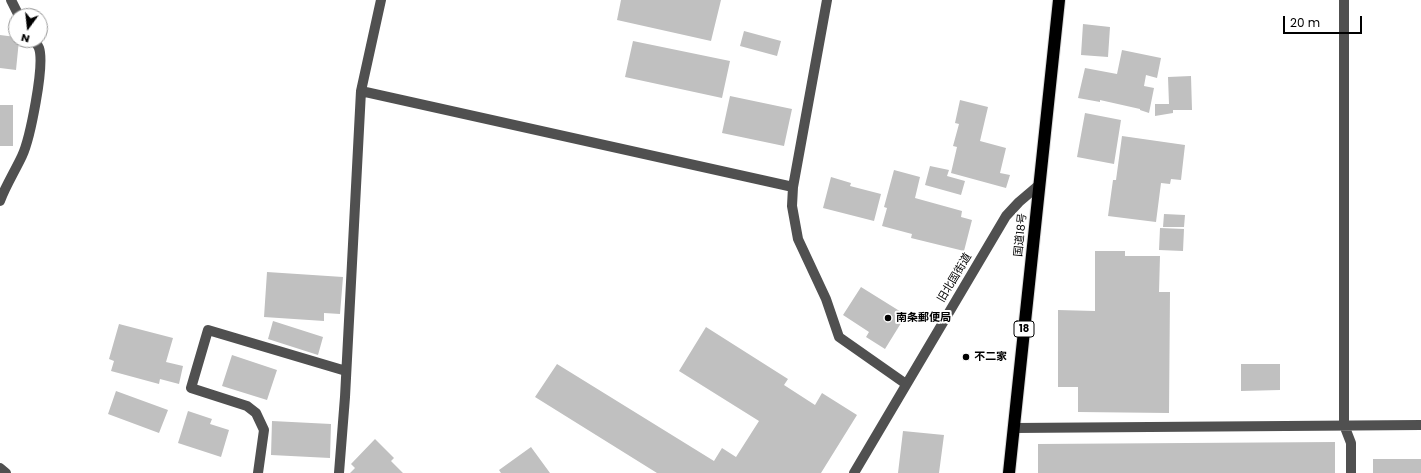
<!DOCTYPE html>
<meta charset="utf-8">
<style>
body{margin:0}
#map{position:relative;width:1421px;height:473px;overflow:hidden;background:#fff;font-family:Poppins,sans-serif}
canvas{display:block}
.north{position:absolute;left:8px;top:8px;width:40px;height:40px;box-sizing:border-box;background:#fff;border:1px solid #999;border-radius:50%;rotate:195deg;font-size:11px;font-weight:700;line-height:16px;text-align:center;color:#000}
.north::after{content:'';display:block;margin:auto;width:14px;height:18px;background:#000;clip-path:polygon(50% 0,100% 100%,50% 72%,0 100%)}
.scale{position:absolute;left:1283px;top:16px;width:79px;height:18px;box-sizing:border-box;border:2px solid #000;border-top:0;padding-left:5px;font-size:12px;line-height:14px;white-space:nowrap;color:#000;-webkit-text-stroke:3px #fff;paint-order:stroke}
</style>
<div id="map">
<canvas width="1421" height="473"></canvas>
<div class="north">N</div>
<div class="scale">20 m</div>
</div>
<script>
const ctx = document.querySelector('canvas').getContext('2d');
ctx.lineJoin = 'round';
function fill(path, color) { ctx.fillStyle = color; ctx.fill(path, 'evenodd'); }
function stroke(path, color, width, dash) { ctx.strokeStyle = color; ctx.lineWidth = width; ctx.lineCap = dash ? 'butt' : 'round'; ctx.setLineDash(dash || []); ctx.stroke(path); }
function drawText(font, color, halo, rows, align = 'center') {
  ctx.font = font + ' Poppins,"Noto Sans JP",sans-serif'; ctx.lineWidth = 4; ctx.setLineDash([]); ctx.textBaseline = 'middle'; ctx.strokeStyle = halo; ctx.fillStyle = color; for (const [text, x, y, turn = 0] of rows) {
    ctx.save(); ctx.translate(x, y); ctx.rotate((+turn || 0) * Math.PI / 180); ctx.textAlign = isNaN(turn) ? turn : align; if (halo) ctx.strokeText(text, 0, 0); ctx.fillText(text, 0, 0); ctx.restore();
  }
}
const building = new Path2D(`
 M621 0H721L711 41 617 20Z
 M1083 24 1110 27 1108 57 1081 55Z
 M744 31 781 41 777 56 740 46Z
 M0 35 16 37V40H19L16 70 0 68Z
 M633 41 730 61 722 98 625 77Z
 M1122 50 1161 58 1157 78 1146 75 1144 86 1154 88 1149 113 1140 110V109L1100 100V102L1078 98 1085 68 1117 74Z
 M1191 76 1192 110H1173V113L1155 116V104H1169L1168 77Z
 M730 96 792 109 784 146 722 133Z
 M960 100 988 107 980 141 1006 148 1000 173 1010 175 1006 188 951 173 957 147 953 146 959 124 955 123Z
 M0 105H13V146H0Z
 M1085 113 1121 120 1114 164 1077 157Z
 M1122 136 1185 145 1181 180 1171 179 1170 184 1161 183 1156 222 1108 216 1113 180H1116Z
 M930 166 949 170 947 176 965 181 961 195 925 185Z
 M894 170 920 177 915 198 962 211 961 217 972 220 964 251 911 238 912 234 882 226 887 208 884 207Z
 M831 177 851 183 850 186 881 194 874 221 823 208Z
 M1164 214 1185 215 1184 227H1163Z
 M1160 228 1184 229 1183 251 1159 250Z
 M1095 251H1125V256H1160L1159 292H1170L1169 413 1078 412V387H1058V310L1095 311Z
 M267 272 343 277 340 314 324 313V321L264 317Z
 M861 287 906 315 885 349 866 337 869 332 843 315Z
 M273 321 323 337 318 355 268 339Z
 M119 324 173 338 166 362 183 366 179 384 160 379 159 384 111 371 114 361 109 359Z
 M706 327 788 379 784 385 815 405 822 393 857 415 821 473H657L535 397 557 364 714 461 722 448 736 457 759 421 679 371Z
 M232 355 277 370 267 400 222 386Z
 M1241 364H1280V390L1241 391Z
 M116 391 168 410 159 433 108 414Z
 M188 411 212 419 210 424 229 430 221 457 178 443Z
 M272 421 331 424 330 458 271 455Z
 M903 431 944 435 939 473H898Z
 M375 439 394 458 391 461 403 473H350L355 468 351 464Z
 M1335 442V473H1038V444Z
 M531 447 550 473H501L499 470Z
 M1373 459H1421V473H1373Z`);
const minor = new Path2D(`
 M11 0 19 16
 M827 0 793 187 792 206 798 239 826 299 839 337 906 384
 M1344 0V425L1351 443V473
 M361 91 793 187
 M0 201C6 185 15 171 22 156 30 139 45 65 39 48 38 45 35 42 34 40
 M1014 428 1421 425
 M0 468 6 473
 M258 473 264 430 256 413 247 406 191 388 208 330 346 371
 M339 473 345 397 361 91 381 0
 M854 473 1006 216 1019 202 1039 185`);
const highway = new Path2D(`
 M1009 473 1059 0`);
const markers = [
 [888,318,4,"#000"],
 [966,357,4,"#000"]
];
const shields = [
 [1024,329,20]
];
const shieldNames = [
 ["18",1024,329]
];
const streetNames = [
 ["国道18号",1021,235,-84],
 ["旧北国街道",955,278,-59]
];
const poiNames = [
 ["南条郵便局",896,318],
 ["不二家",974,357]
];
fill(building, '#c0c0c0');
stroke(highway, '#dbdbdb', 14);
stroke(minor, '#505050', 10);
stroke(highway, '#000', 12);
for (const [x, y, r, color] of markers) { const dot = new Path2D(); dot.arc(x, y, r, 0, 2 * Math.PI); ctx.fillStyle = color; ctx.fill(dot); stroke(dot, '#fff', 1.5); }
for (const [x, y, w] of shields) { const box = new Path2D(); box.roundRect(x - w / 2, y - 8, w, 16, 3); ctx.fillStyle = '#fff'; ctx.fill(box); stroke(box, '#000', 1); }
drawText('bold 10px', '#000', null, shieldNames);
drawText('11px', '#000', '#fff', streetNames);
drawText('bold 11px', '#000', '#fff', poiNames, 'left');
</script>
